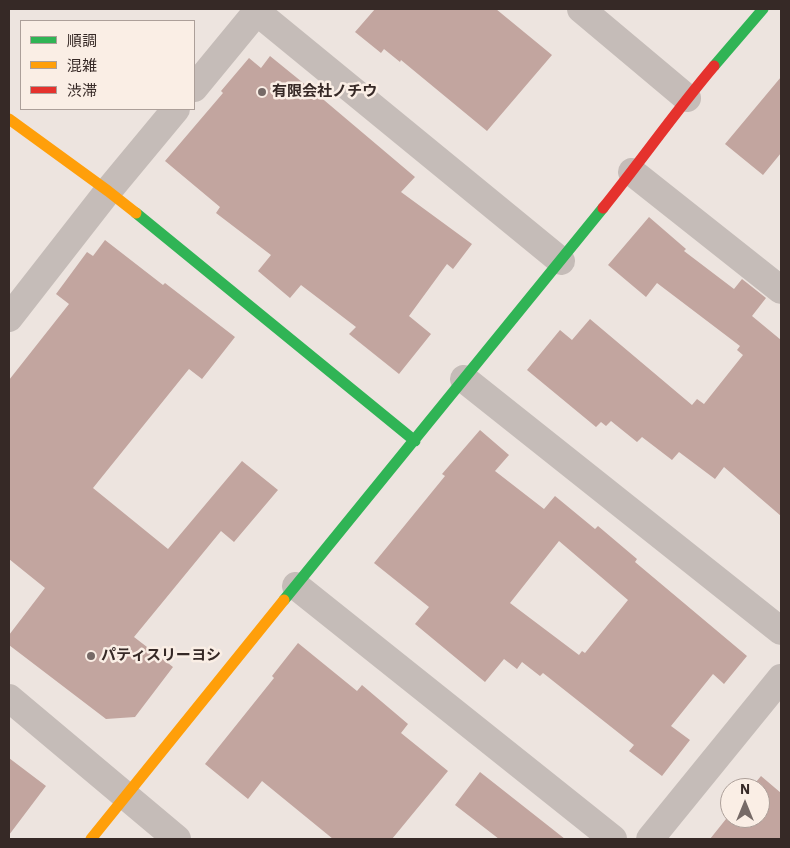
<!DOCTYPE html>
<meta charset="utf-8">
<style>
body{margin:0}
#map{position:relative;width:790px;height:848px;overflow:hidden;background:#ede4df;font-family:"IBM Plex Sans","Noto Sans JP",sans-serif}
canvas{display:block}
.frame{position:absolute;inset:0;border:10px solid #362926;pointer-events:none}
.legend{position:absolute;left:20px;top:20px;width:175px;height:90px;box-sizing:border-box;background:#faeee5;border:1px solid #ac9f99;margin:0;padding:6px 9px;list-style:none;font-size:15px;color:#362926}
.legend li{display:flex;align-items:center;gap:10px;height:25px}
.legend b{width:25px;border:1px solid #ac9f99}
.north{position:absolute;left:720px;top:778px;width:50px;height:50px;box-sizing:border-box;background:#faeee5;border:1px solid #ac9f99;border-radius:50%;rotate:0deg;font-size:14px;font-weight:700;line-height:20px;text-align:center;color:#362926}
.north::after{content:'';display:block;margin:auto;width:18px;height:22px;background:#766a67;clip-path:polygon(50% 0,100% 100%,50% 72%,0 100%)}
</style>
<div id="map">
<canvas width="790" height="848"></canvas>
<div class="frame"></div>
<ul class="legend">
<li><b style="height:6px;background:#30b455"></b>順調</li>
<li><b style="height:6px;background:#ff9f0a"></b>混雑</li>
<li><b style="height:6px;background:#e5322d"></b>渋滞</li>
</ul>
<div class="north">N</div>
</div>
<script>
const ctx = document.querySelector('canvas').getContext('2d');
ctx.lineJoin = 'round';
function fill(path, color) { ctx.fillStyle = color; ctx.fill(path, 'evenodd'); }
function stroke(path, color, width, dash) { ctx.strokeStyle = color; ctx.lineWidth = width; ctx.lineCap = dash ? 'butt' : 'round'; ctx.setLineDash(dash || []); ctx.stroke(path); }
function drawText(font, color, halo, rows, align = 'center') {
  ctx.font = font + ' "IBM Plex Sans","Noto Sans JP",sans-serif'; ctx.lineWidth = 5; ctx.setLineDash([]); ctx.textBaseline = 'middle'; ctx.strokeStyle = halo; ctx.fillStyle = color; for (const [text, x, y, turn = 0] of rows) {
    ctx.save(); ctx.translate(x, y); ctx.rotate((+turn || 0) * Math.PI / 180); ctx.textAlign = isNaN(turn) ? turn : align; if (halo) ctx.strokeText(text, 0, 0); ctx.fillText(text, 0, 0); ctx.restore();
  }
}
const building = new Path2D(`
 M375 9H496L552 55 487 131 401 60 400 62 384 49 381 53 355 32Z
 M270 56 318 95 415 177 401 192 472 244 453 269 447 264 409 316 431 334 399 374 349 334 356 327 301 285 290 298 258 271 271 255 216 213 220 207 165 161 223 93 221 91 249 58 261 68Z
 M781 77V153L763 175 725 144Z
 M649 217 686 249 684 251 734 289 742 279 766 298 752 316 781 340V516L724 467 715 479 679 452 672 460 642 437 637 442 611 421 606 426 601 422 596 427 527 370 560 330 572 340 590 319 692 405 697 399 704 404 743 355 737 350 740 346 657 283 646 297 608 265Z
 M105 240 163 285 165 283 235 337 202 379 189 369 93 488 168 549 242 461 278 490 234 542 221 531 134 637 173 667 135 717 106 719 9 645V635L45 588 9 559V380L69 304 56 294 87 252 93 256Z
 M480 430 509 455 495 471 544 509 555 496 595 529 598 526 637 559 635 562 747 656 724 684 713 674 671 726 690 740 662 776 629 751 634 745 543 673 540 676 522 662 517 669 504 659 485 682 415 624 429 607 374 563 445 476 442 474ZM559 541 628 600 585 653 582 651 579 655 510 603Z
 M298 643 357 691 362 685 408 724 401 733 448 771 392 839H333L262 781 248 799 205 764 274 678 272 676Z
 M9 758 46 786 9 835Z
 M480 772 565 839H499L455 805Z
 M761 776 781 793V839H710L730 814V818H760V788H751Z`);
const street = new Path2D(`
 M581 9 687 98
 M257 12 561 261
 M194 88 259 9
 M632 172 781 290
 M9 318 108 191 176 109
 M464 379 781 631
 M296 586 613 839
 M9 698 177 839
 M650 839 781 678`);
const fast = new Path2D(`
 M714 66 763 9
 M136 213 415 441
 M284 600 603 208`);
const slow = new Path2D(`
 M9 119 108 191 136 213
 M91 839 284 600`);
const jam = new Path2D(`
 M603 208C641 161 675 112 714 66`);
const markers = [
 [262,92,5,"#766a67"],
 [91,656,5,"#766a67"]
];
const poiNames = [
 ["有限会社ノチウ",272,92],
 ["パティスリーヨシ",101,656]
];
fill(building, '#c2a59f');
stroke(street, '#c5bcb8', 28);
stroke(fast, '#30b455', 11);
stroke(slow, '#ff9f0a', 11);
stroke(jam, '#e5322d', 11);
for (const [x, y, r, color] of markers) { const dot = new Path2D(); dot.arc(x, y, r, 0, 2 * Math.PI); ctx.fillStyle = color; ctx.fill(dot); stroke(dot, '#faeee5', 2); }
drawText('bold 15px', '#362926', '#faeee5', poiNames, 'left');
</script>
